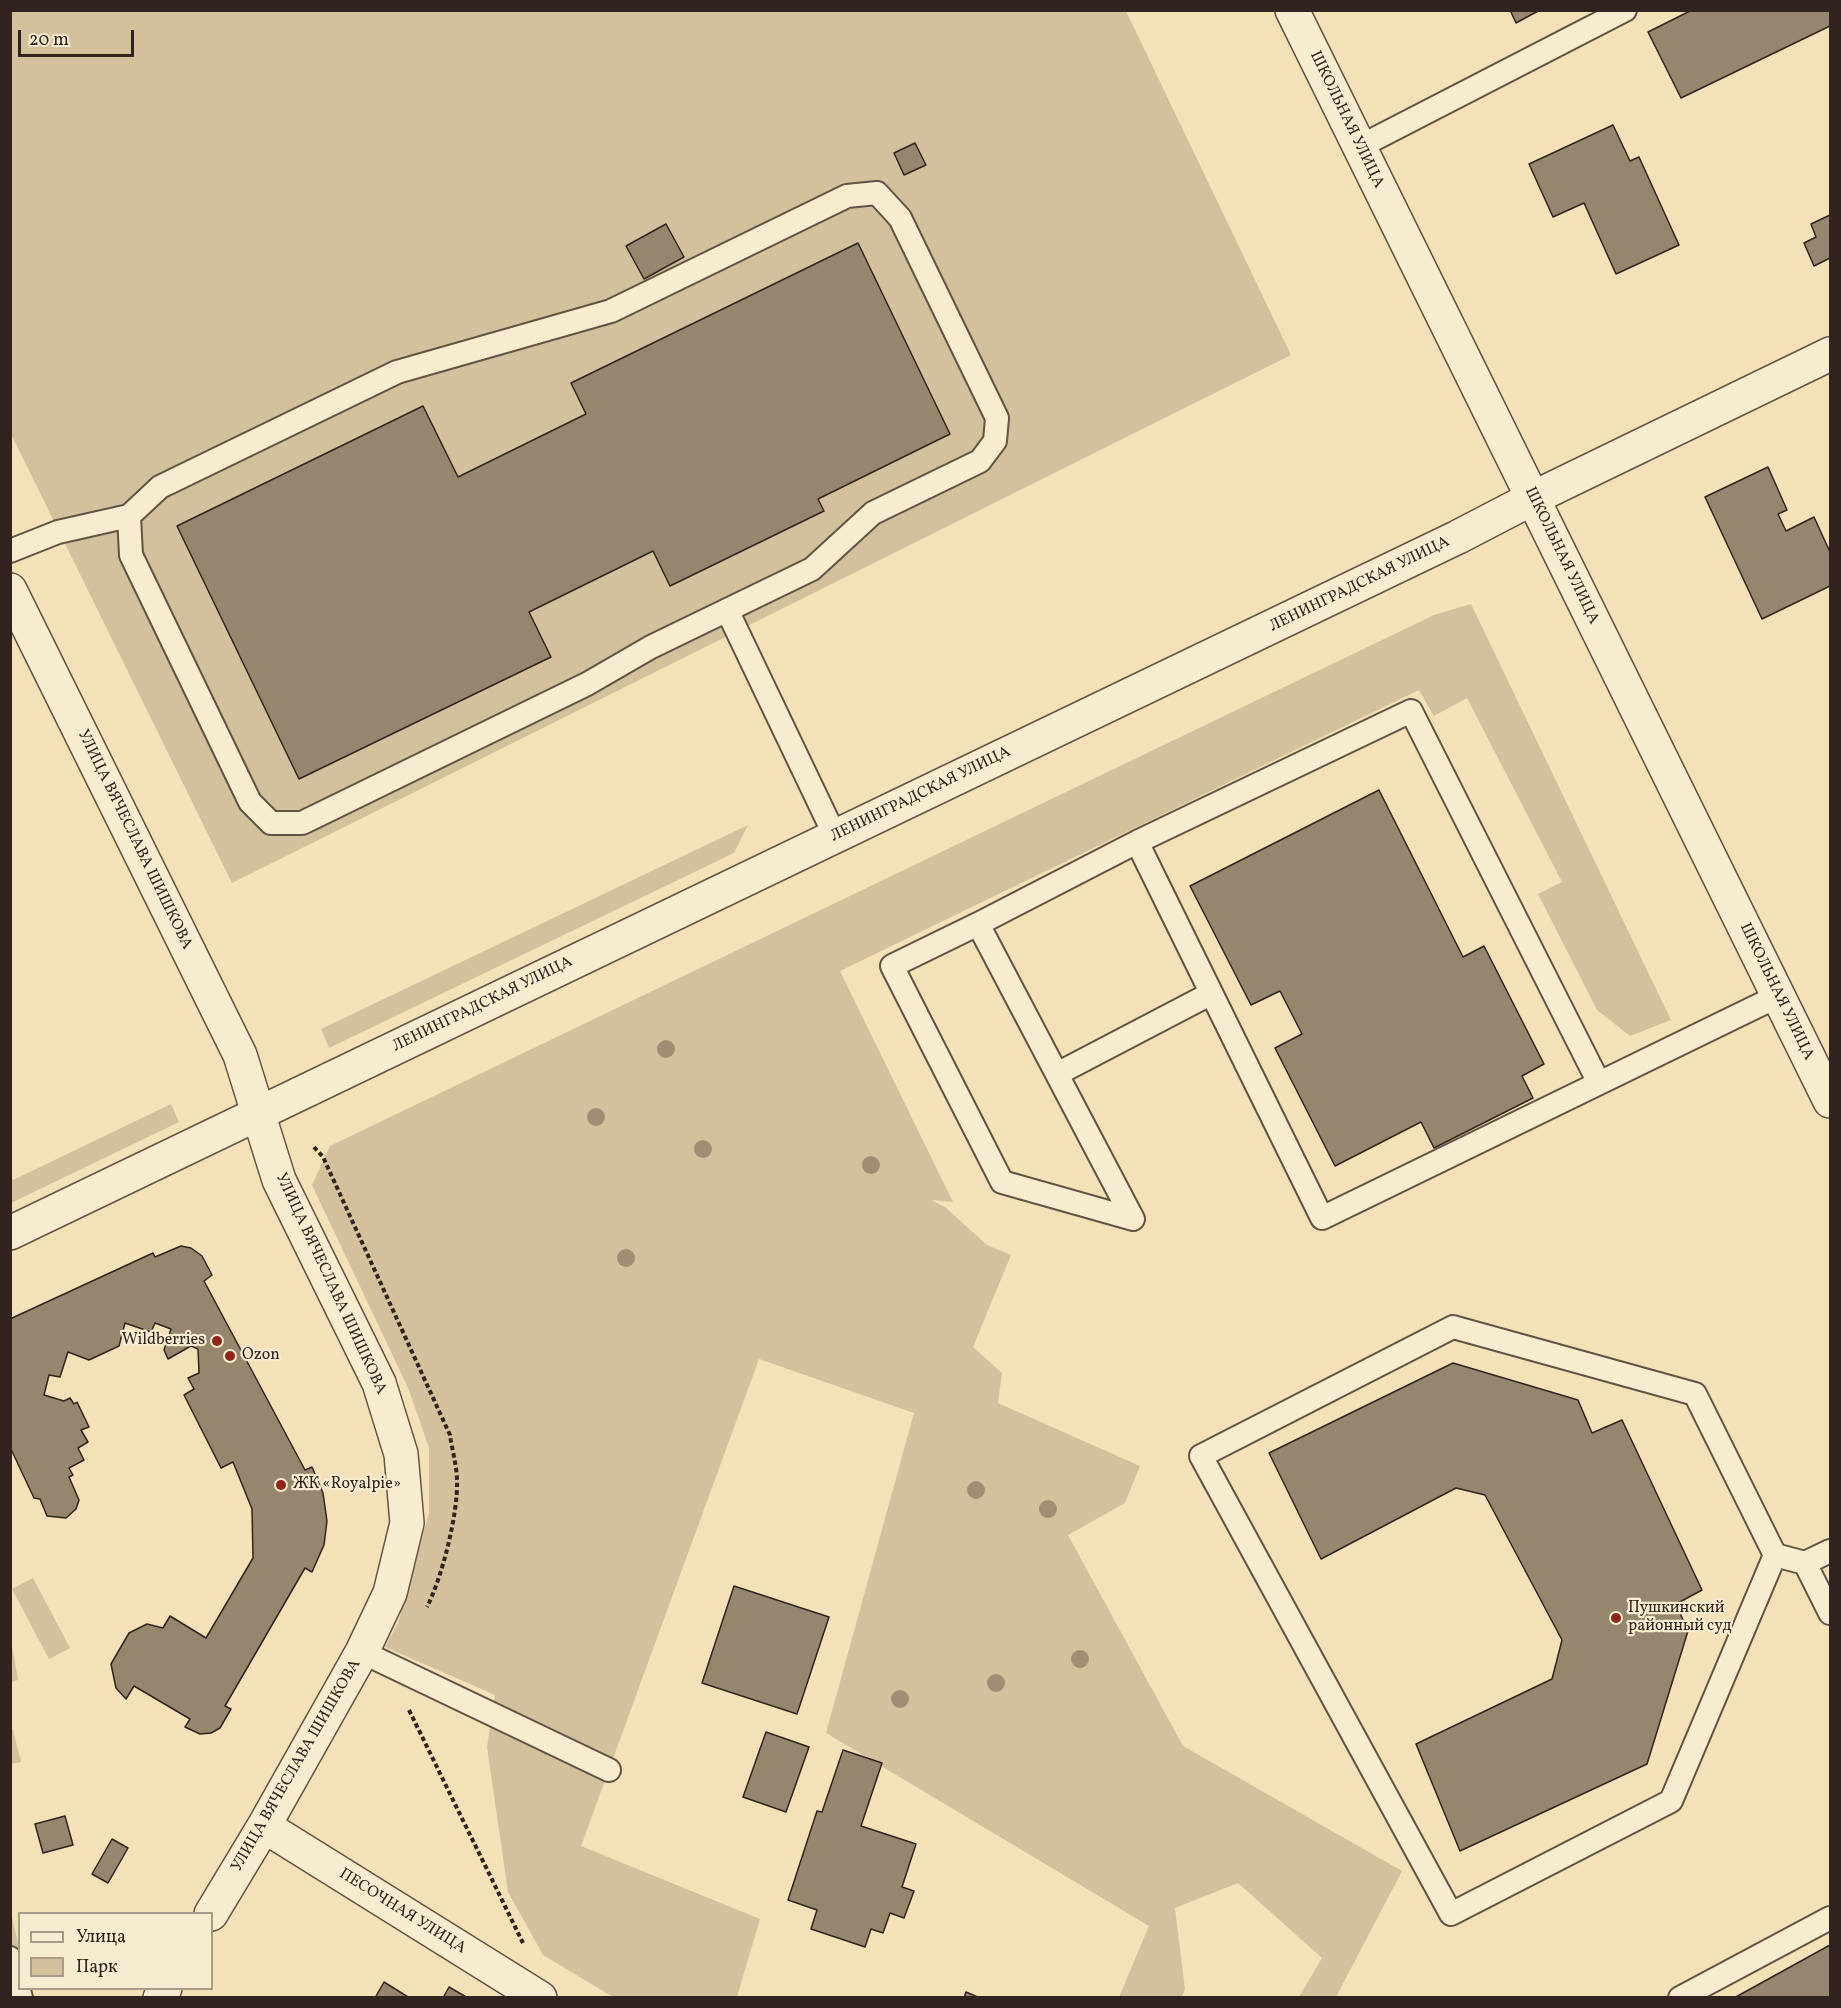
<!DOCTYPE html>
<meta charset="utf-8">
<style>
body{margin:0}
#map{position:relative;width:1841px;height:2008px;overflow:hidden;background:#f4e1b7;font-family:Vollkorn,serif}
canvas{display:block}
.frame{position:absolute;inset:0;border:12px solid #31241f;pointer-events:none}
.legend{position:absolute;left:18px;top:1912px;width:195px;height:78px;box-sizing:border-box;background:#f8ecd0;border:2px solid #a89c89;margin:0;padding:8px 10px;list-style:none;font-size:18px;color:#31241f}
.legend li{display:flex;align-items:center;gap:12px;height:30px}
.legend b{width:30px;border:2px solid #a89c89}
.scale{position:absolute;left:18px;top:30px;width:116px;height:27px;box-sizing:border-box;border:3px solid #31241f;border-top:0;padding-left:8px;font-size:18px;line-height:21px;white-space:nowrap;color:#31241f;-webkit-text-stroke:4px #f8ecd0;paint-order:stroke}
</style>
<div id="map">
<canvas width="1841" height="2008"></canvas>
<div class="frame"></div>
<ul class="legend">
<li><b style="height:8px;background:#f8ecd0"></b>Улица</li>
<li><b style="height:16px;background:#d3c19d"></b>Парк</li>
</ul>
<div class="scale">20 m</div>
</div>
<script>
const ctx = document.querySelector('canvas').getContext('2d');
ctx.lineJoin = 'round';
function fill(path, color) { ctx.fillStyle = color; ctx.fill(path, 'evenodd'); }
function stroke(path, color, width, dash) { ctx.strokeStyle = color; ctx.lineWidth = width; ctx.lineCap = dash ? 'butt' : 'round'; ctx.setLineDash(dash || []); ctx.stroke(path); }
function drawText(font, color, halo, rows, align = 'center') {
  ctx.font = font + ' Vollkorn,serif'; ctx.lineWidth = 4.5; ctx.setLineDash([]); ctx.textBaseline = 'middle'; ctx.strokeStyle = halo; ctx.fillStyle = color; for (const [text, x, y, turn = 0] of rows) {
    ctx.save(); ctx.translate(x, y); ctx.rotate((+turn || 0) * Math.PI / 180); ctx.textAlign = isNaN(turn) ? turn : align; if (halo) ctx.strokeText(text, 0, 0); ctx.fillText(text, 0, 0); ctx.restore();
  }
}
const green = new Path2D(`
 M11 11H1126L1291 355 232 883 11 434Z
 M1471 604 1671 1020 1630 1036 1597 1010 1538 894 1562 882 1467 698 1434 716 1419 690 840 971 953 1202 931 1200 945 1207 987 1245 1011 1255 973 1347 1002 1373 998 1403 1140 1466 1125 1503 1068 1535 1183 1746 1402 1871 1336 1997H1299L1322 1958 1238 1883 1175 1908 1185 1989 1182 1997H1119L1149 1926 826 1733 914 1413 759 1359 581 1846 760 1919 737 1997H613L543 1955 508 1892 487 1747 495 1695 385 1647 398 1623 429 1513V1448L409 1390 312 1185 330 1146 1434 615Z
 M748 825 734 853 329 1048 321 1029Z
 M171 1104 179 1122 11 1203V1181Z
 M33 1578 70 1648 49 1659 12 1589Z
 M11 1640 18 1680 11 1682H10Z
 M11 1730H13L21 1762 11 1764Z
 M10 1908 19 1947 20 1988 11 1997Z`);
const building = new Path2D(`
 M1510 10H1540L1516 23Z
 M1692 10H1830V26L1681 98 1648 32Z
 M1613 125 1630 161 1639 157 1679 245 1616 274 1584 203 1553 217 1529 164Z
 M915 143 926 165 904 175 894 153Z
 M1830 215V258L1814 266 1804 243 1816 237 1811 224Z
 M666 224 684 257 644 279 626 246Z
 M858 243 950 434 818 499 824 511 670 586 653 551 529 612 551 657 299 779 177 526 423 406 458 477 586 414 571 383Z
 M1768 467 1787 510 1778 514 1786 531 1814 517 1830 552V586L1762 619 1705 497Z
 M1379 790 1463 957 1484 946 1544 1064 1522 1076 1533 1098 1434 1148 1421 1122 1335 1166 1275 1048 1302 1034 1280 991 1251 1005 1190 886Z
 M181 1246 191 1248 202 1256 212 1275 204 1281 305 1470 312 1467 323 1493 327 1521 324 1545 312 1572 305 1568 225 1706 231 1709 220 1728 211 1733 200 1734 185 1727 190 1719 134 1686 126 1699 116 1688 111 1664 129 1633 147 1624 163 1628 170 1616 206 1638 253 1558 252 1509 233 1462 221 1468 184 1395 194 1389 188 1378 199 1373 198 1349 191 1346 168 1359 164 1350 171 1329 155 1323 151 1332 125 1323 119 1346 89 1360 68 1352 60 1377 49 1375 44 1395 64 1401 70 1398 74 1404 77 1402 89 1427 81 1430 88 1442 78 1448 84 1460 69 1468 73 1475 69 1477 79 1500 76 1509 66 1518 47 1516 40 1499 34 1498 10 1447V1319L153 1253 155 1257Z
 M1453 1363 1578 1400 1592 1433 1622 1420 1702 1590 1676 1604 1688 1631 1647 1764 1460 1851 1416 1744 1552 1679 1562 1640 1485 1495 1456 1488 1321 1559 1269 1453Z
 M734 1586 829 1617 797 1714 702 1683Z
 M766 1732 809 1747 786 1812 743 1797Z
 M843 1750 882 1763 861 1826 916 1844 902 1887 914 1891 904 1918 890 1913 883 1933 871 1929 865 1947 811 1929 817 1910 788 1900 817 1811 822 1812Z
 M65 1816 73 1845 43 1853 35 1824Z
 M112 1839 128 1848 108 1883 92 1874Z
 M1830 1945V1998H1734Z
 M384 1982 408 1997 407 1998H375Z
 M449 1987 468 1998H443Z
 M966 1992 980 1998H964Z`);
const path = new Path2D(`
 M314 1147 323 1157 450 1435C452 1450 457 1466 457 1481 458 1515 442 1577 427 1607
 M409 1710 523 1943`);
const service = new Path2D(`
 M1359 147 1625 10
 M877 193 900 218 997 418 995 441 980 461 873 513 812 569 651 647 587 684 302 823H271L250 802 131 555 129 516 160 487 397 372 611 311 847 196Z
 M10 551 58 532 129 516
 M727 610 835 836
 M978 924 1133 1219 1002 1182 892 966Z
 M978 924 1137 842
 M1057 1074 1210 994
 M1599 1083 1411 711 1137 842 1322 1218 1778 996
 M1775 1555 1671 1801 1451 1914 1201 1456 1453 1327 1695 1394 1775 1555 1805 1563 1830 1551
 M1805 1563 1830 1613
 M362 1652 609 1770
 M10 1958 21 1998
 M1680 1998 1830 1918`);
const minor = new Path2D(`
 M10 590 240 1055 279 1180 379 1383 401 1454 407 1523 390 1593 362 1652 264 1826 211 1914
 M264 1826 540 1998
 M160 1998 165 1988`);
const tertiary = new Path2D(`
 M1292 10 1830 1101
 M10 1233 1458 537 1533 498 1830 354`);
const trees = [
 [666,1049],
 [596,1117],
 [703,1149],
 [871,1165],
 [626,1258],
 [976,1490],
 [1048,1509],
 [1080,1659],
 [996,1683],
 [900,1699]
];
const markers = [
 [217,1341,6,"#8f2418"],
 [230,1356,6,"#8f2418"],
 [281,1485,6,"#8f2418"],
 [1616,1618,6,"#8f2418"]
];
const streetNames = [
 ["ШКОЛЬНАЯ УЛИЦА",1346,120,64],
 ["ШКОЛЬНАЯ УЛИЦА",1561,556,64],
 ["ЛЕНИНГРАДСКАЯ УЛИЦА",1360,585,-26],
 ["ЛЕНИНГРАДСКАЯ УЛИЦА",921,795,-26],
 ["УЛИЦА ВЯЧЕСЛАВА ШИШКОВА",134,840,64],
 ["ШКОЛЬНАЯ УЛИЦА",1776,992,64],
 ["ЛЕНИНГРАДСКАЯ УЛИЦА",483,1005,-26],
 ["УЛИЦА ВЯЧЕСЛАВА ШИШКОВА",330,1284,65],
 ["УЛИЦА ВЯЧЕСЛАВА ШИШКОВА",297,1766,-60],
 ["ПЕСОЧНАЯ УЛИЦА",402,1912,32]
];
const poiNames = [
 ["Wildberries",205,1341,"right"],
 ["Ozon",242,1356],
 ["ЖК «Royalpie»",293,1485],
 ["Пушкинский",1628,1609],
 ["районный суд",1628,1627]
];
fill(green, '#d3c19d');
fill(building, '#96866e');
stroke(building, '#31241f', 1.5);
stroke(service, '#625345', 26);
stroke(minor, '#625345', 36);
stroke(tertiary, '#625345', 36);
stroke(path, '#31241f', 4, [4.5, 3]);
stroke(service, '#f8ecd0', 22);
stroke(minor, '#f8ecd0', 33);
stroke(tertiary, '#f8ecd0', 33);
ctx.fillStyle = '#9f8e74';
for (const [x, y] of trees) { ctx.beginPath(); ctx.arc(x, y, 9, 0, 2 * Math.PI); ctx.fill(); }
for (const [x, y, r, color] of markers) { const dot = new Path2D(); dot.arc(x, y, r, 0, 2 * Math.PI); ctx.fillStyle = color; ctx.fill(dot); stroke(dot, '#f8ecd0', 2); }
drawText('16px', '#31241f', '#f8ecd0', streetNames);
drawText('16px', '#31241f', '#f8ecd0', poiNames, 'left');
</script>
